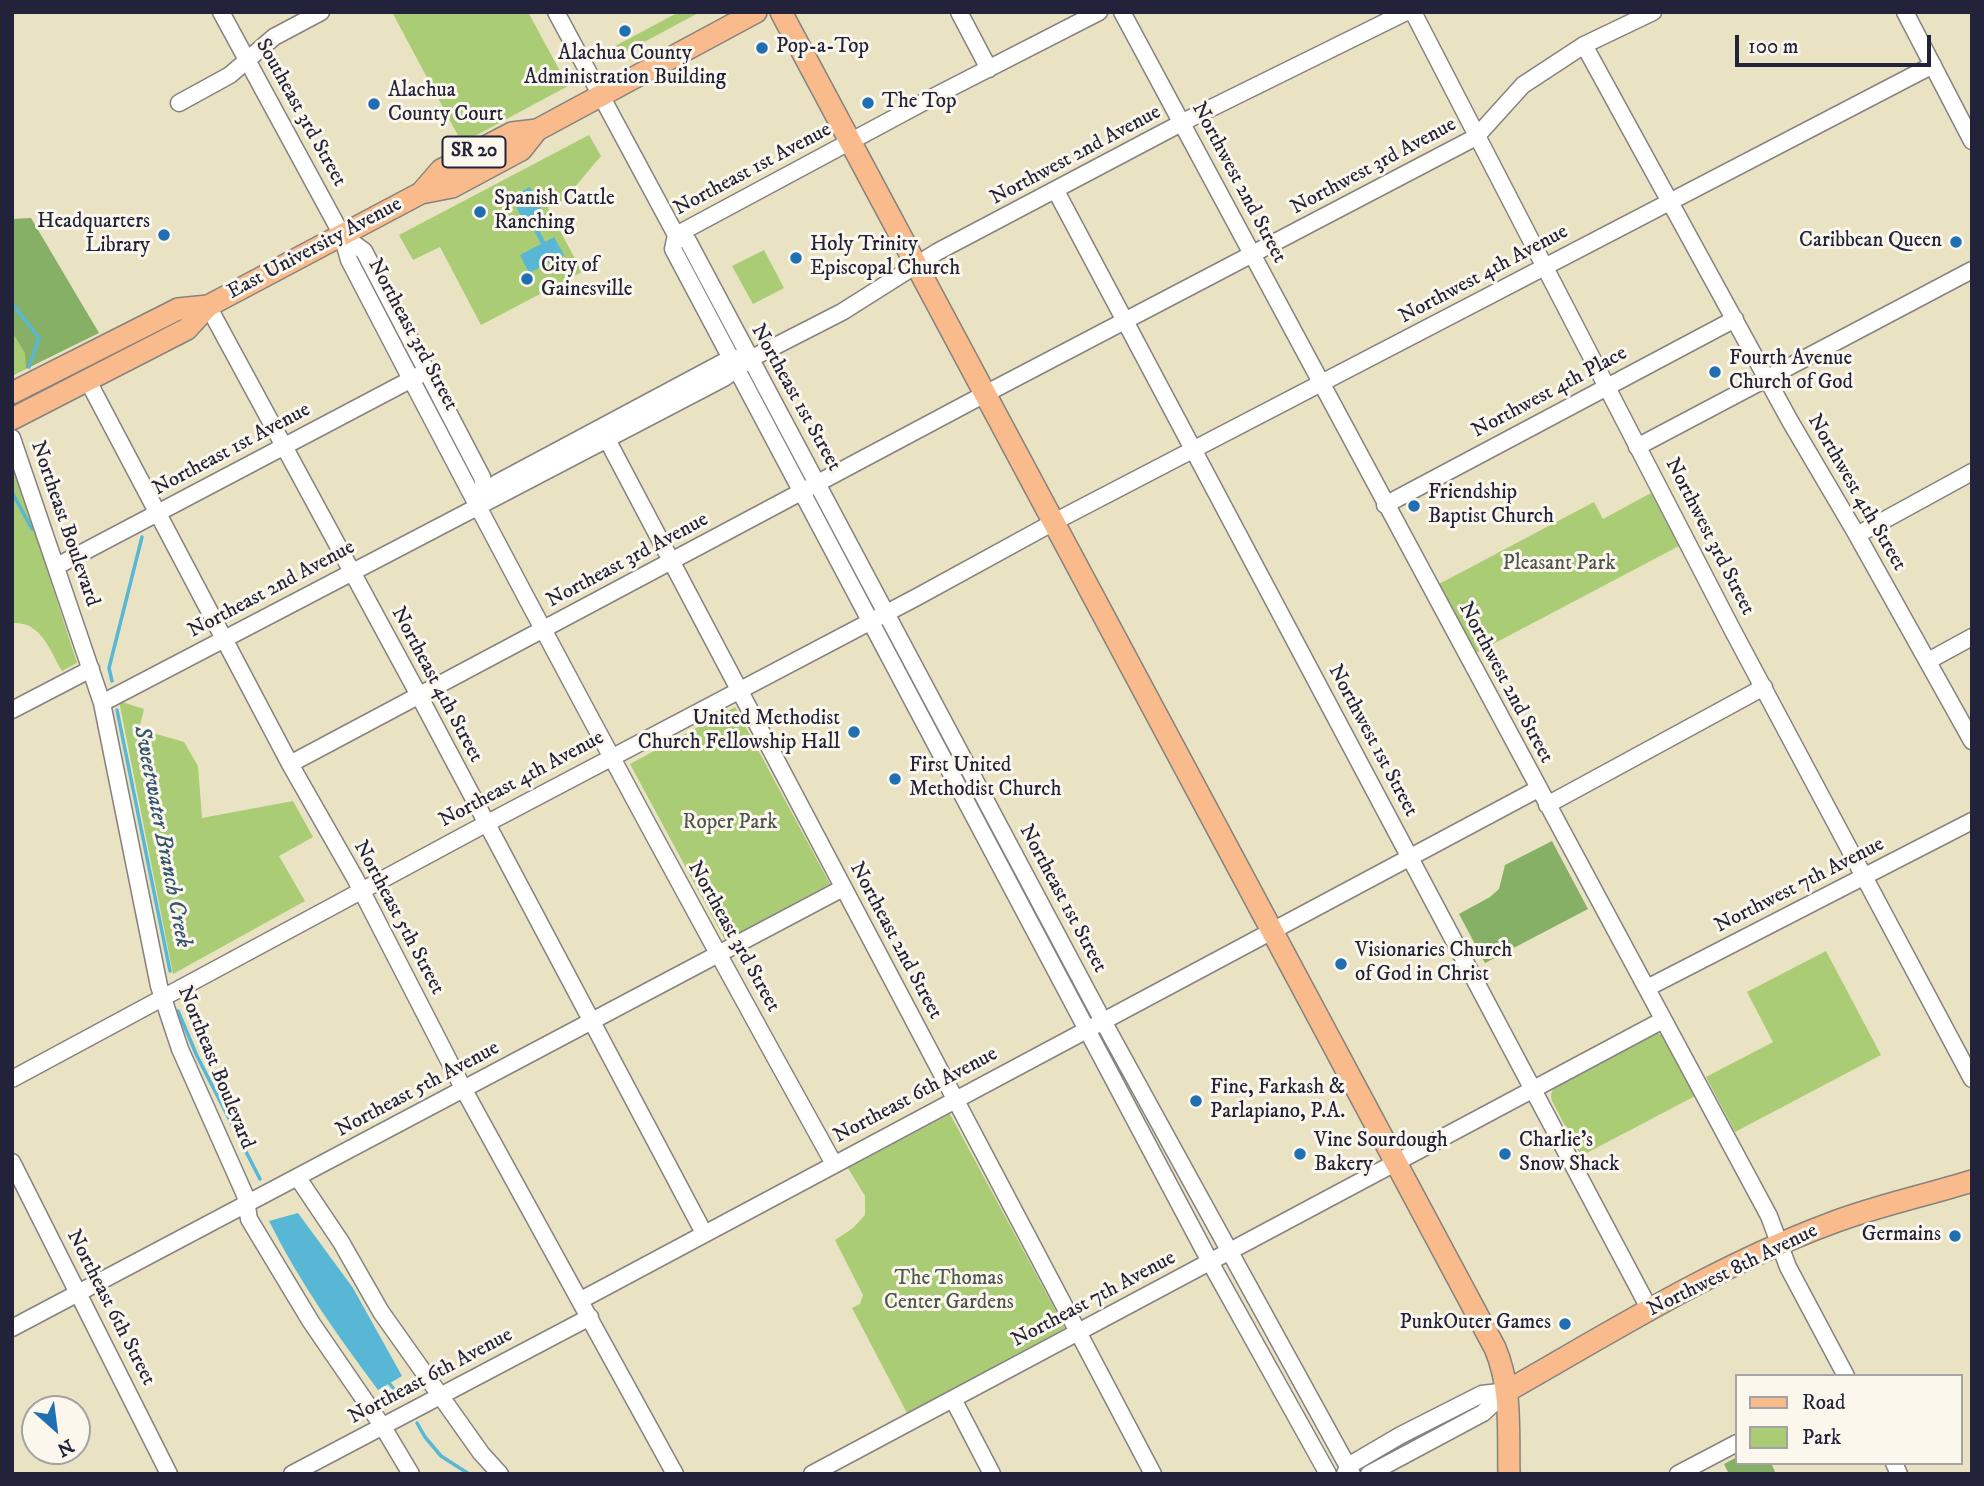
<!DOCTYPE html>
<style>
body{margin:0}
#map{position:relative;width:1984px;height:1486px;overflow:hidden;background:#eae3c3;font-family:"IM FELL DW Pica",serif}
canvas{display:block}
.frame{position:absolute;inset:0;border:14px solid #22223b;pointer-events:none}
.legend{position:absolute;left:1735px;top:1374px;width:228px;height:91px;box-sizing:border-box;background:#fbf7ec;border:2px solid #a4a2a5;margin:0;padding:9px 12px;list-style:none;font-size:21px;color:#22223b}
.legend li{display:flex;align-items:center;gap:14px;height:35px}
.legend b{width:35px;border:2px solid #a4a2a5}
.north{position:absolute;left:21px;top:1395px;width:70px;height:70px;box-sizing:border-box;background:#fbf7ec;border:2px solid #a4a2a5;border-radius:50%;rotate:152deg;font-size:19px;font-weight:700;line-height:28px;text-align:center;color:#22223b}
.north::after{content:'';display:block;margin:auto;width:24px;height:32px;background:#1f6fb2;clip-path:polygon(50% 0,100% 100%,50% 72%,0 100%)}
.scale{position:absolute;left:1735px;top:35px;width:196px;height:32px;box-sizing:border-box;border:4px solid #22223b;border-top:0;padding-left:9px;font-size:21px;line-height:24px;white-space:nowrap;color:#22223b;-webkit-text-stroke:5px #fbf7ec;paint-order:stroke}
</style>
<div id="map">
<canvas width="1984" height="1486"></canvas>
<div class="frame"></div>
<ul class="legend">
<li><b style="height:9px;background:#fabb8c"></b>Road</li>
<li><b style="height:19px;background:#a9cc75"></b>Park</li>
</ul>
<div class="north">N</div>
<div class="scale">100 m</div>
</div>
<script>
const ctx = document.querySelector('canvas').getContext('2d');
ctx.lineJoin = 'round';
function fill(path, color) { ctx.fillStyle = color; ctx.fill(path, 'evenodd'); }
function stroke(path, color, width, dash) { ctx.strokeStyle = color; ctx.lineWidth = width; ctx.lineCap = dash ? 'butt' : 'round'; ctx.setLineDash(dash || []); ctx.stroke(path); }
function drawText(font, color, halo, rows, align = 'center') {
  ctx.font = font + ' "IM FELL DW Pica",serif'; ctx.lineWidth = 6; ctx.setLineDash([]); ctx.textBaseline = 'middle'; ctx.strokeStyle = halo; ctx.fillStyle = color; for (const [text, x, y, turn = 0] of rows) {
    ctx.save(); ctx.translate(x, y); ctx.rotate((+turn || 0) * Math.PI / 180); ctx.textAlign = isNaN(turn) ? turn : align; if (halo) ctx.strokeText(text, 0, 0); ctx.fillText(text, 0, 0); ctx.restore();
  }
}
const green = new Path2D(`
 M392 12H528L568 86 462 143Z
 M679 12H700L620 55 615 46Z
 M589 135 601 156 564 200 548 208 582 272 481 325 440 247 413 260 399 235Z
 M764 250 784 288 753 304 732 266Z
 M12 332 26 353V369L12 376Z
 M12 461 77 663 62 671C49 649 41 621 12 623Z
 M1651 493 1679 546 1476 653 1439 584 1594 502 1603 519Z
 M119 701 144 709 139 729 184 742 198 766 202 818 293 801 313 837 279 856 305 901 173 974Z
 M735 707 830 884 725 940 630 764Z
 M1826 951 1881 1055 1735 1132 1706 1077 1773 1042 1747 992Z
 M1656 1032 1663 1036 1695 1096 1581 1156 1552 1101C1549 1092 1554 1088 1561 1081Z
 M950 1114 1065 1328 907 1413 852 1308 860 1304 863 1295 835 1240 853 1228 865 1215V1196L848 1168Z`);
const forest = new Path2D(`
 M31 218 99 333 26 369 25 353 12 332V219Z
 M1552 841 1588 909 1485 963 1459 914 1490 897 1499 889 1505 865Z
 M1737 1457V1463H1771L1776 1474H1729L1724 1464Z`);
const water = new Path2D(`
 M530 187 546 218 536 224 545 242 554 237 564 255 529 273 520 255 541 244 532 226 527 228 511 197Z
 M298 1213 353 1288 402 1376 378 1390C338 1336 299 1282 269 1221Z`);
const stream = new Path2D(`
 M12 303 39 338 29 367
 M12 492 32 529
 M112 681 109 668 142 537
 M117 710 170 971
 M178 1011 197 1056 260 1179
 M389 1383 399 1395
 M417 1423 425 1437 441 1456 469 1474`);
const minor = new Path2D(`
 M221 12 342 235 349 260C506 563 668 865 834 1164
 M556 12 676 235 688 241 1103 1021 1352 1474
 M959 12 989 69
 M1122 12 1769 1216 1788 1267 1846 1376
 M1413 12 1733 631 1972 1079
 M1905 12 1972 141
 M1584 45 1790 421 1857 535 1972 741
 M179 103 230 75 274 37 321 12
 M1056 191 1650 1310
 M342 235 364 251 482 477 484 487 481 500
 M676 235 673 249 1215 1271 1328 1474
 M676 235 935 96 1099 12
 M208 306 415 688 704 1233
 M88 381 290 764 355 878 464 1090 675 1474
 M601 428 1153 1474
 M12 438 102 703 159 986 180 1049 245 1195 249 1219 311 1322 383 1427 411 1474
 M1637 447 1972 270
 M475 501 497 483 731 358H740
 M1385 505 1735 319
 M1857 535 1972 472
 M57 566 427 371
 M1928 661 1972 637
 M102 703 724 378 750 359 842 312 937 252 1189 119 1406 12
 M12 710 91 669
 M290 764 985 394 1476 137 1523 85 1584 45 1653 12
 M1547 805 1764 687
 M1647 988 1972 821
 M12 1079 478 828 917 597 1054 522 1933 65
 M12 1162 169 1474
 M298 1178 341 1242 381 1312 481 1453 500 1474
 M581 1300 1538 789
 M12 1328 843 888
 M953 1399 992 1474
 M1894 1463 1899 1474
 M292 1474 590 1317
 M812 1474 1663 1020
 M1345 1474 1348 1466 1401 1435 1482 1394 1507 1391
 M1369 1474 1483 1413 1507 1391
 M1678 1474 1737 1443`);
const major = new Path2D(`
 M781 12 1495 1348C1512 1388 1508 1431 1509 1474
 M421 193 441 170 512 133 537 130 756 12
 M12 393 178 309 208 306
 M12 419 187 329 208 306 421 193 452 187 521 150 537 130
 M1507 1391C1611 1332 1716 1266 1829 1224 1875 1206 1924 1196 1972 1181`);
const markers = [
 [625,31,7,"#1f6fb2"],
 [762,48,7,"#1f6fb2"],
 [868,103,7,"#1f6fb2"],
 [374,104,7,"#1f6fb2"],
 [480,212,7,"#1f6fb2"],
 [164,235,7,"#1f6fb2"],
 [1956,242,7,"#1f6fb2"],
 [796,258,7,"#1f6fb2"],
 [527,279,7,"#1f6fb2"],
 [1715,372,7,"#1f6fb2"],
 [1414,506,7,"#1f6fb2"],
 [854,732,7,"#1f6fb2"],
 [895,779,7,"#1f6fb2"],
 [1341,964,7,"#1f6fb2"],
 [1196,1101,7,"#1f6fb2"],
 [1300,1154,7,"#1f6fb2"],
 [1505,1154,7,"#1f6fb2"],
 [1955,1236,7,"#1f6fb2"],
 [1565,1324,7,"#1f6fb2"]
];
const shields = [
 [474,152,63]
];
const shieldNames = [
 ["SR 20",474,152]
];
const poiNames = [
 ["Pop-a-Top",776,48],
 ["Alachua County",625,55,"center"],
 ["Administration Building",625,79,"center"],
 ["Alachua",388,92],
 ["County Court",388,116],
 ["The Top",882,103],
 ["Spanish Cattle",494,200],
 ["Ranching",494,224],
 ["Headquarters",150,223,"right"],
 ["Library",150,247,"right"],
 ["Caribbean Queen",1942,242,"right"],
 ["Holy Trinity",810,246],
 ["Episcopal Church",810,270],
 ["City of",541,267],
 ["Gainesville",541,291],
 ["Fourth Avenue",1729,360],
 ["Church of God",1729,384],
 ["Friendship",1428,494],
 ["Baptist Church",1428,518],
 ["United Methodist",840,720,"right"],
 ["Church Fellowship Hall",840,744,"right"],
 ["First United",909,767],
 ["Methodist Church",909,791],
 ["Visionaries Church",1355,952],
 ["of God in Christ",1355,976],
 ["Fine, Farkash &",1210,1089],
 ["Parlapiano, P.A.",1210,1113],
 ["Vine Sourdough",1314,1142],
 ["Bakery",1314,1166],
 ["Charlie's",1519,1142],
 ["Snow Shack",1519,1166],
 ["Germains",1941,1236,"right"],
 ["PunkOuter Games",1551,1324,"right"]
];
const streetNames = [
 ["Southeast 3rd Street",300,113,61],
 ["Northwest 2nd Avenue",1076,156,-28],
 ["Northwest 3rd Avenue",1374,167,-28],
 ["Northeast 1st Avenue",753,170,-28],
 ["Northwest 2nd Street",1238,183,62],
 ["East University Avenue",315,249,-28],
 ["Northwest 4th Avenue",1484,275,-28],
 ["Northeast 3rd Street",412,335,62],
 ["Northwest 4th Place",1550,393,-28],
 ["Northeast 1st Street",795,398,61],
 ["Northeast 1st Avenue",232,450,-28],
 ["Northwest 4th Street",1856,493,60],
 ["Northeast Boulevard",64,524,71],
 ["Northwest 3rd Street",1709,537,63],
 ["Northeast 3rd Avenue",628,561,-28],
 ["Northeast 2nd Avenue",272,590,-28],
 ["Northwest 2nd Street",1505,683,62],
 ["Northeast 4th Street",436,685,62],
 ["Northwest 1st Street",1372,741,62],
 ["Northeast 4th Avenue",522,780,-28],
 ["Northwest 7th Avenue",1800,886,-27],
 ["Northeast 1st Street",1062,899,62],
 ["Northeast 5th Street",398,918,62],
 ["Northeast 3rd Street",733,937,61],
 ["Northeast 2nd Street",895,941,62],
 ["Northeast Boulevard",215,1068,68],
 ["Northeast 5th Avenue",418,1090,-28],
 ["Northeast 6th Avenue",916,1096,-28],
 ["Northwest 8th Avenue",1733,1271,-26],
 ["Northeast 7th Avenue",1094,1300,-28],
 ["Northeast 6th Street",110,1308,63],
 ["Northeast 6th Avenue",431,1377,-28]
];
const parkNames = [
 ["Pleasant Park",1559,565],
 ["Roper Park",730,824],
 ["The Thomas",949,1280],
 ["Center Gardens",949,1304]
];
const waterNames = [
 ["Sweetwater Branch Creek",161,837,79]
];
fill(green, '#a9cc75');
fill(forest, '#86b066');
fill(water, '#57b7d5');
stroke(stream, '#57b7d5', 3.5);
stroke(minor, '#86827f', 19);
stroke(major, '#86827f', 24);
stroke(minor, '#fff', 16);
stroke(major, '#fabb8c', 21);
for (const [x, y, r, color] of markers) { const dot = new Path2D(); dot.arc(x, y, r, 0, 2 * Math.PI); ctx.fillStyle = color; ctx.fill(dot); stroke(dot, '#fbf7ec', 2.5); }
for (const [x, y, w] of shields) { const box = new Path2D(); box.roundRect(x - w / 2, y - 15.5, w, 31, 5); ctx.fillStyle = '#fbf7ec'; ctx.fill(box); stroke(box, '#22223b', 2); }
drawText('bold 19px', '#22223b', null, shieldNames);
drawText('21px', '#22223b', '#fbf7ec', poiNames, 'left');
drawText('21px', '#22223b', '#fbf7ec', streetNames);
drawText('21px', '#4a554c', '#fbf7ec', parkNames);
drawText('italic 23px', '#355671', '#fbf7ec', waterNames);
</script>
